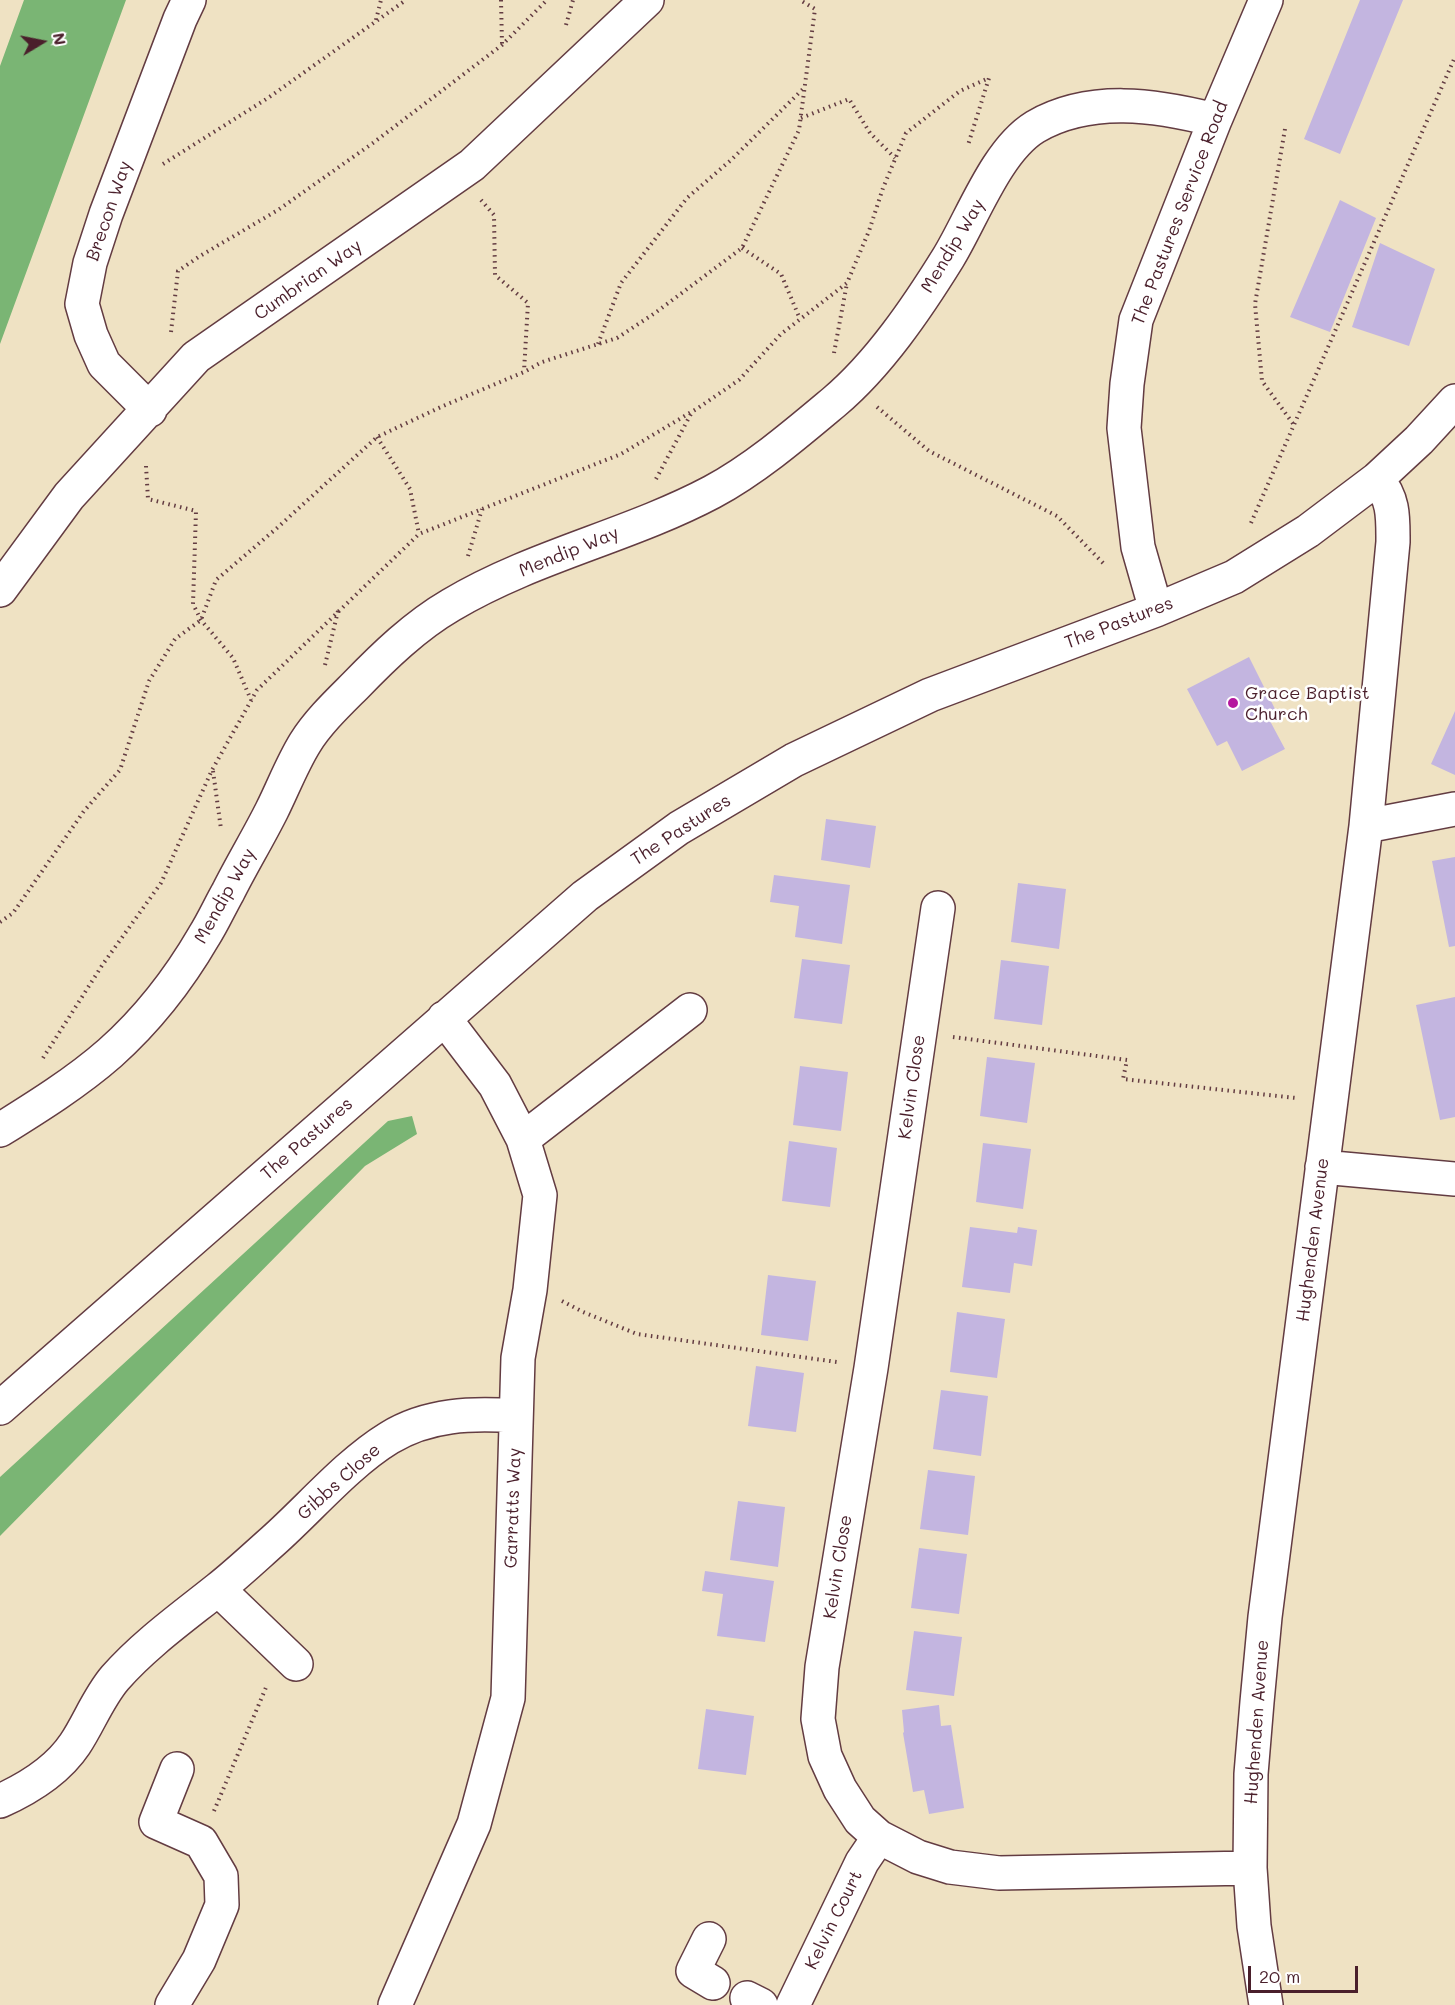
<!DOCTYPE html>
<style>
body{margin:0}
#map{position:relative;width:1455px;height:2005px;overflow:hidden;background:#efe2c3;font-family:Mali,sans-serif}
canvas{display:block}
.north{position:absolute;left:12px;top:12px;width:60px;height:60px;-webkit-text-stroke:4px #fff;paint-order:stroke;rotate:80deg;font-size:16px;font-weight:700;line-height:24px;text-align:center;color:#4a1f2b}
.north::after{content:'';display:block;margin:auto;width:21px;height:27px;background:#4a1f2b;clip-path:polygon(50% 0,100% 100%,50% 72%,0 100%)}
.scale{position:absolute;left:1248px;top:1966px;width:110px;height:27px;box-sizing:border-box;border:3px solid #4a1f2b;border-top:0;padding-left:8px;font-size:18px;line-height:21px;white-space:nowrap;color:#4a1f2b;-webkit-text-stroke:4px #fff;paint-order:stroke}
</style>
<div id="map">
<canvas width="1455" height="2005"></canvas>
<div class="north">N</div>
<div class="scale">20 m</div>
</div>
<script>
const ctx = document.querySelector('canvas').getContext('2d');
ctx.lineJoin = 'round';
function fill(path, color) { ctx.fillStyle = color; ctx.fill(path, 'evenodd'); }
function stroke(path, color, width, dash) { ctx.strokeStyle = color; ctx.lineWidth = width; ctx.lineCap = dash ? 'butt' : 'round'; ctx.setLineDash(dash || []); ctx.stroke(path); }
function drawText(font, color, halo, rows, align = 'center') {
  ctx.font = font + ' Mali,sans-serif'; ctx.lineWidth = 5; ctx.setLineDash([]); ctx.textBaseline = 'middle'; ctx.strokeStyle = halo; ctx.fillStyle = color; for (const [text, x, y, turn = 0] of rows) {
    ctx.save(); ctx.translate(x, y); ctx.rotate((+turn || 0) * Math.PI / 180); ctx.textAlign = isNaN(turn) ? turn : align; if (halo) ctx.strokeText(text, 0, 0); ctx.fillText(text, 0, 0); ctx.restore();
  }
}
const forest = new Path2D(`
 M24 0H126L0 344V66Z
 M412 1116 417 1134 365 1166 0 1536V1477L388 1121Z`);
const building = new Path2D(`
 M1360 0H1403L1340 154 1304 139Z
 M1340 200 1376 218 1330 332 1290 317Z
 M1380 243 1435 269 1409 346 1352 327Z
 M1249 657 1279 717 1270 721 1285 749 1242 771 1227 741 1217 746 1187 689Z
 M1455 711V775L1431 764Z
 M826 819 876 826 870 868 821 860Z
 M1455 857V946L1449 947 1432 861Z
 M774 875 850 885 842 944 795 937 799 906 770 902Z
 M1018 883 1066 889 1059 949 1011 942Z
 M802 959 850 965 842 1024 794 1018Z
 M1001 960 1049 966 1042 1025 994 1019Z
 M1455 997V1117L1440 1120 1416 1005Z
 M987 1057 1035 1063 1027 1123 980 1116Z
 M800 1066 848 1072 841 1131 793 1125Z
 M789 1141 837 1148 830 1207 782 1201Z
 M983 1143 1031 1149 1023 1209 976 1202Z
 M970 1227 1017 1233 1018 1227 1037 1230 1032 1266 1014 1263 1010 1293 962 1287Z
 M768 1275 816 1281 808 1341 761 1335Z
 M957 1312 1005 1319 997 1378 950 1372Z
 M756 1366 804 1373 796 1432 748 1426Z
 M941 1390 988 1396 981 1456 933 1449Z
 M928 1470 975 1476 968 1535 920 1529Z
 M738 1501 785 1507 778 1567 730 1560Z
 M919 1548 967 1554 959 1614 911 1608Z
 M705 1571 774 1581 765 1642 717 1636 723 1594 702 1591Z
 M914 1631 962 1637 954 1696 906 1690Z
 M939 1705 941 1726 951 1725 964 1808 929 1814 924 1790 913 1792 903 1733 904 1732 902 1710Z
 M706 1709 754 1716 746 1775 698 1769Z`);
const path = new Path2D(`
 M501 0 502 44
 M376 20 381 0
 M566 25 573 0
 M801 118 849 99 870 133 895 158
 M1285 129 1255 304 1262 381 1294 425
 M163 164 268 98 406 0
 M481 200 494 215 495 275 528 303 524 371
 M742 248 781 274 800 319
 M171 332 178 271 200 256 278 210 373 143 502 45 547 0
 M598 344 621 283 687 198 731 160 804 88
 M834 353 847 283
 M877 407 929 451 1057 516 1105 565
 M377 437 410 489 419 534
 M146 466 148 499 196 511 193 604 201 620 233 658 251 700
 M656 479 692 412
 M1251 523 1455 57
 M468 556 482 509
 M325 665 338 611
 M213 771 221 829
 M0 922 13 913 84 811 120 770 149 681 175 639 201 620 216 580 277 528 377 437 443 406 524 372 542 362 617 338 655 313 742 248 799 130 815 9 800 0
 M953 1037 1127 1060 1123 1079 1296 1098
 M43 1058 103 964 161 883 212 770 257 690 419 534 621 454 698 408 739 380 781 334 847 283 869 231 883 188 906 133 960 91 989 78 968 145
 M562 1301 583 1312 637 1334 837 1362
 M214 1811 267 1685`);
const minor = new Path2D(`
 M150 410 104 364 91 335 82 304 90 263 106 214 180 19 189 0
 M0 590 69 496 196 357 472 165 647 0
 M1156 610 1138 547 1124 428 1127 384 1136 320 1215 120 1266 0
 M1366 826 1455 809
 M938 908 871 1368 822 1667 818 1719 825 1756 840 1789 860 1820 879 1837 918 1857 950 1867 999 1873 1250 1868
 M0 1130C37 1107 77 1082 110 1053 147 1020 179 979 204 936 213 922 220 906 228 892 242 864 258 838 272 810 283 788 292 764 305 743 318 722 338 703 355 686 384 656 415 626 451 605 533 556 629 536 712 492 755 469 797 433 834 402 879 364 917 308 948 258 972 219 996 151 1035 127 1090 95 1156 105 1215 120
 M523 1139 690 1010
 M1322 1167 1455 1179
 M0 1408 585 896 679 828 794 760 930 695 1156 610 1234 577 1308 531 1377 479 1419 440 1455 401
 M218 1589 296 1664
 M0 1801C29 1788 57 1771 75 1744 89 1723 98 1698 115 1678 145 1644 183 1617 218 1589 237 1574 255 1557 273 1541 309 1509 348 1463 389 1438 428 1414 472 1413 516 1416
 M709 1939 693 1971 713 1983
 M747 1998 761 2005
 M172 2005 199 1960 222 1905 221 1876 201 1842 156 1822 177 1769
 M395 2005 474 1824 508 1698 518 1358 530 1290 540 1195 523 1139 495 1085 444 1018
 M793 2005 862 1862 879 1837
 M1266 2005 1254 1926 1250 1868 1251 1774 1257 1702 1265 1617 1366 826 1393 542C1393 517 1394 499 1377 479`);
const markers = [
 [1233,703,6,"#b5179e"]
];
const streetNames = [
 ["Brecon Way",109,211,-71],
 ["The Pastures Service Road",1180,213,-69],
 ["Mendip Way",953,246,-59],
 ["Cumbrian Way",308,280,-35],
 ["Mendip Way",569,552,-22],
 ["The Pastures",1119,623,-21],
 ["The Pastures",681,830,-33],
 ["Mendip Way",225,896,-61],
 ["Kelvin Close",912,1087,-82],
 ["The Pastures",307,1139,-41],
 ["Hughenden Avenue",1313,1240,-83],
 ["Gibbs Close",339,1482,-42],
 ["Garratts Way",513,1508,-88],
 ["Kelvin Close",838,1567,-81],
 ["Hughenden Avenue",1257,1722,-86],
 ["Kelvin Court",834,1920,-64]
];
const poiNames = [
 ["Grace Baptist",1245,693],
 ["Church",1245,714]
];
fill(forest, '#7ab574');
fill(building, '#c3b5e0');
stroke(minor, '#633c42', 36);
stroke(path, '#633c42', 4, [1.5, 4.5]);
stroke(minor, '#fff', 33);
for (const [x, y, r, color] of markers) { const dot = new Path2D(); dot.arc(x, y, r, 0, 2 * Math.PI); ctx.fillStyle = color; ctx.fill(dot); stroke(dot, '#fff', 2); }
drawText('18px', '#4a1f2b', '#fff', streetNames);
drawText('18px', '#4a1f2b', '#fff', poiNames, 'left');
</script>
